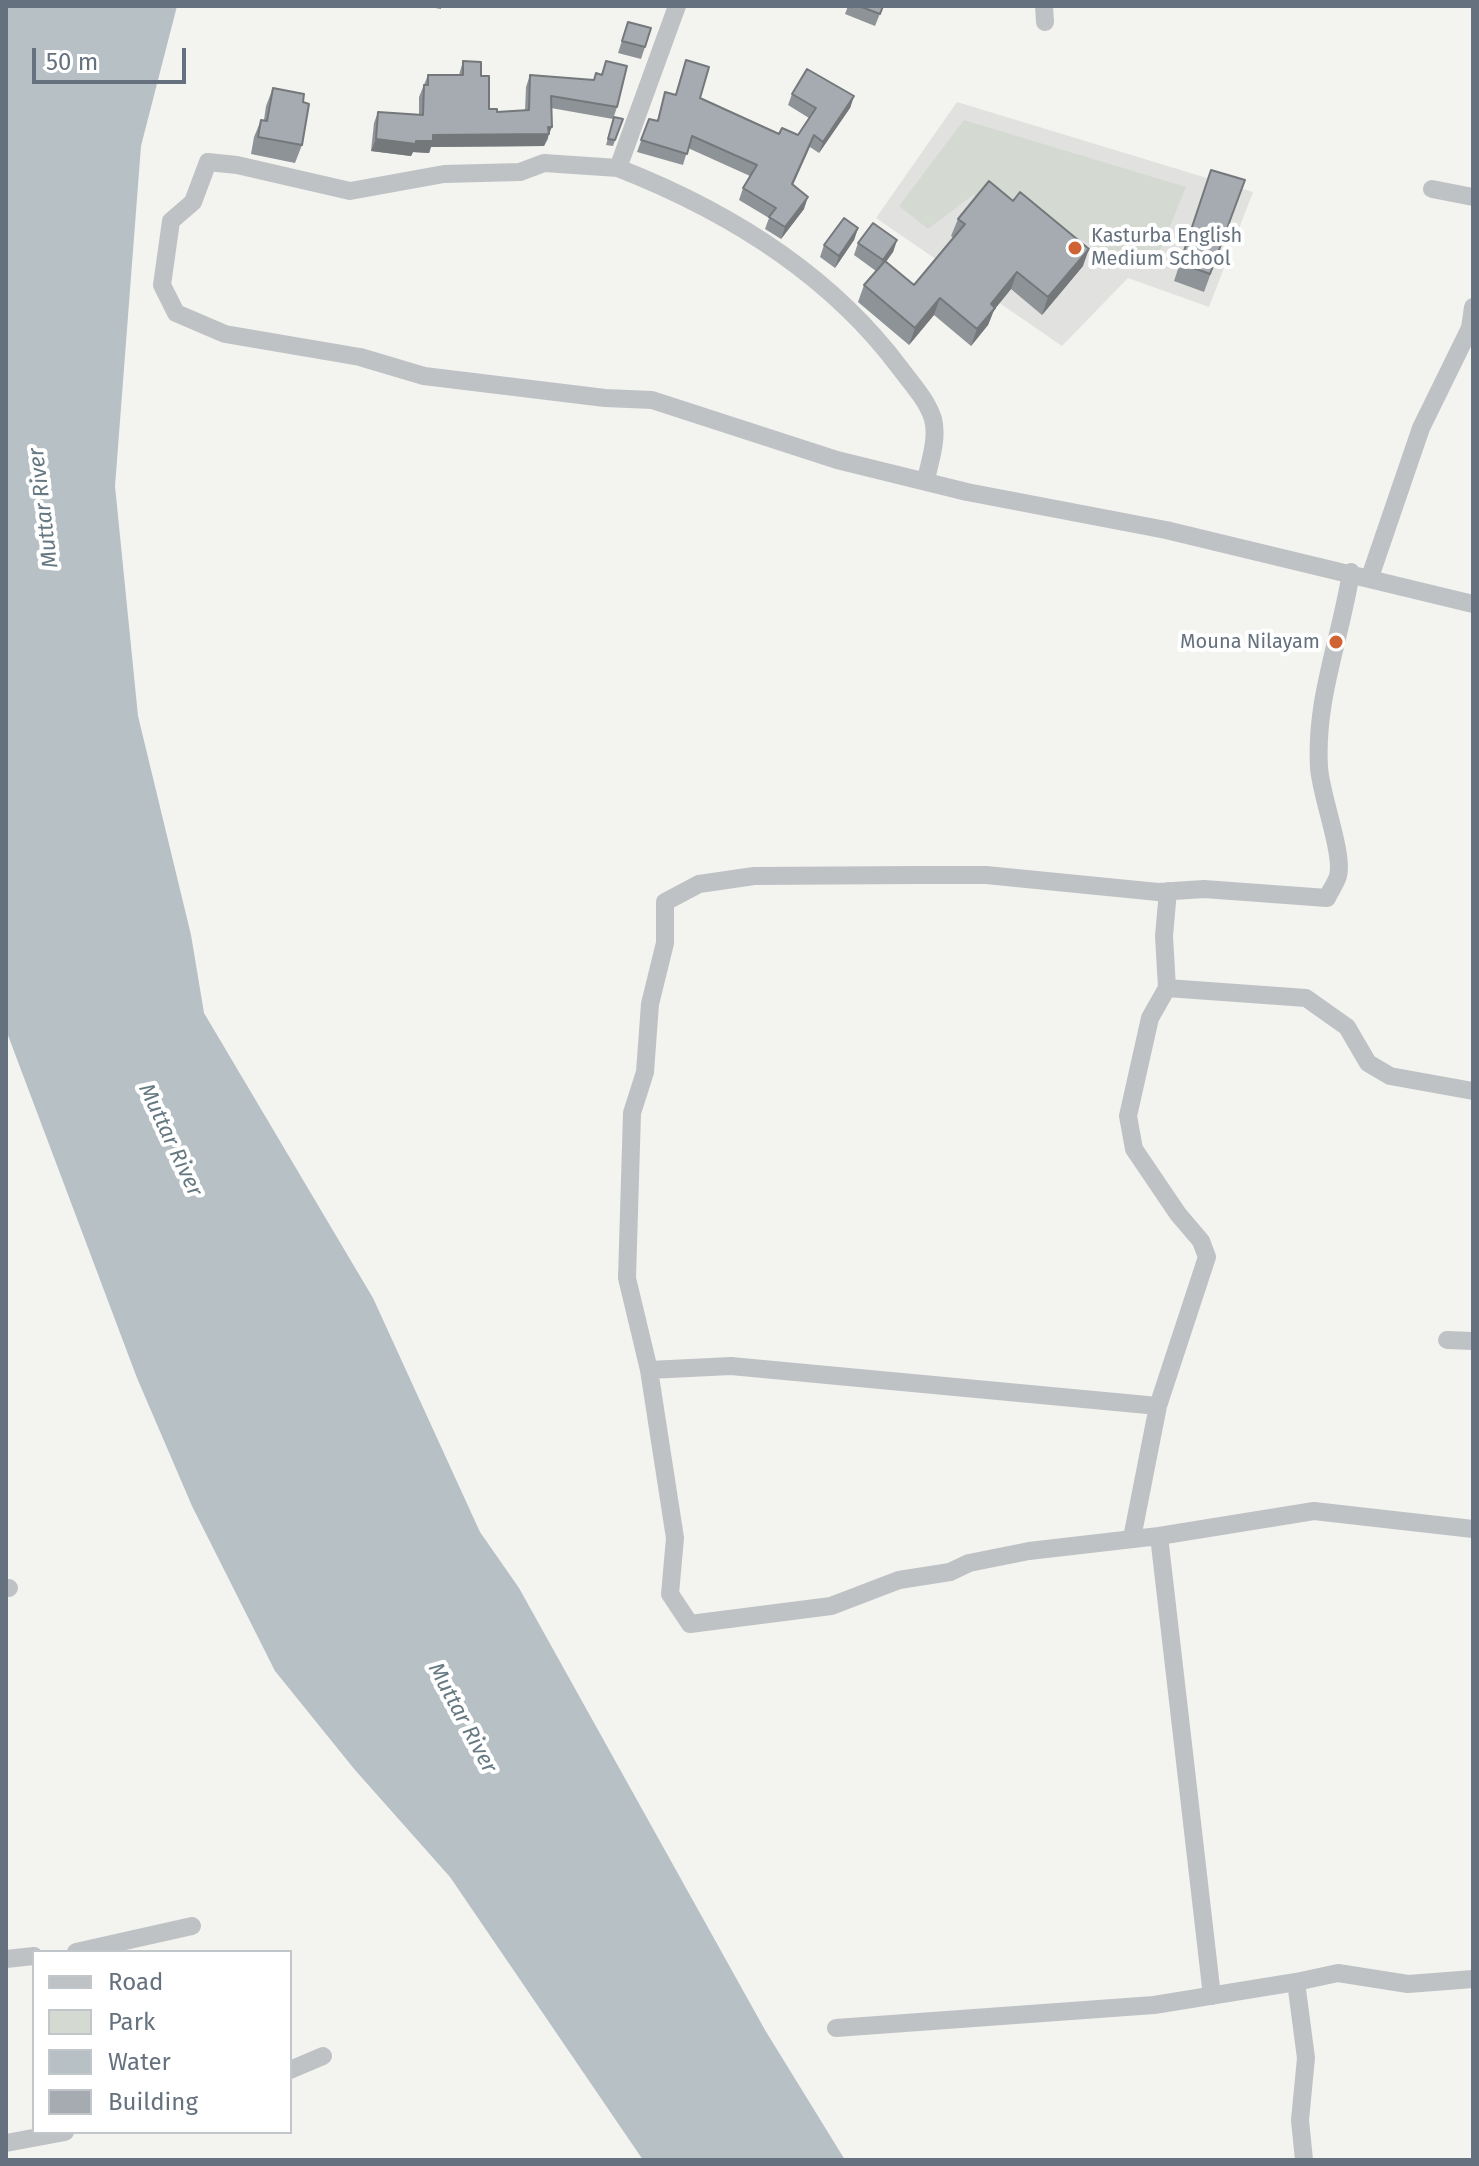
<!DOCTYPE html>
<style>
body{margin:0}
#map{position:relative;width:1479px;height:2166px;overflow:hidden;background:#f3f3f0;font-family:"Fira Sans",sans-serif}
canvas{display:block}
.frame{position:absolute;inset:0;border:8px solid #65717e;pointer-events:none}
.legend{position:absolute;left:32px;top:1950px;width:260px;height:184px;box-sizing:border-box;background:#fff;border:2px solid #c1c6cb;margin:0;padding:10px 14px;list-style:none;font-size:24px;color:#65717e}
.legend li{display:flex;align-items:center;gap:16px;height:40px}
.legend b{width:40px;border:2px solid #c1c6cb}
.scale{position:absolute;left:32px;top:48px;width:154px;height:36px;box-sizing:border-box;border:4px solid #65717e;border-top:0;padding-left:10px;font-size:24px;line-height:28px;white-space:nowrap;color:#65717e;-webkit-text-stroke:6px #fff;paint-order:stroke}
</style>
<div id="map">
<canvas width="1479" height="2166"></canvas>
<div class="frame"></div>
<ul class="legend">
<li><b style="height:10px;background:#bfc2c5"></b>Road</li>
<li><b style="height:22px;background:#d4dad1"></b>Park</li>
<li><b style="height:22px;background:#b7c0c5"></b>Water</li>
<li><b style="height:22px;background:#a5abb0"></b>Building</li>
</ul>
<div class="scale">50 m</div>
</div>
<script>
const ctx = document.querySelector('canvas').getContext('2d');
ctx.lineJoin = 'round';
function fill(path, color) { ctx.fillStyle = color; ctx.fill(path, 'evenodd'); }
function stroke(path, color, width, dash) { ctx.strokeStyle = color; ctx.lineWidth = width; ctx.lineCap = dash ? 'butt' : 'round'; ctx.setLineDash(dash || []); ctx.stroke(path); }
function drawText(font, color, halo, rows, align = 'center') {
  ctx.font = font + ' "Fira Sans",sans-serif'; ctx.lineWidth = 8; ctx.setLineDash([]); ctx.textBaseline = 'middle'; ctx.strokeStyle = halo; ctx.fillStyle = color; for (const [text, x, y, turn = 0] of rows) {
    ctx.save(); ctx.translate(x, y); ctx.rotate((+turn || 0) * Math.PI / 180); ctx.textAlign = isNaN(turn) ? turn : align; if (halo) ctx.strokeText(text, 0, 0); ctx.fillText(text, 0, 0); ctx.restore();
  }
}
const built = new Path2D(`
 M957 102 1253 192 1209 307 1128 278 1062 346 876 218Z`);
const green = new Path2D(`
 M964 120 1186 187 1152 270 973 195 928 229 899 206Z`);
const water = new Path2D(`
 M6 6H177L141 146 115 486 138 716 191 935 204 1013 373 1298 480 1532 519 1588 765 2030 845 2160H643L450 1877 355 1770 275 1671 192 1506 137 1378 6 1030Z`);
const minor = new Path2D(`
 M677 6 618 168C728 211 829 273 900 368 912 384 927 400 933 419 938 439 930 460 926 480
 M1044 6 1045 22
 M618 168 544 163 520 172 444 174 350 191 237 165 208 162 193 202 171 221 162 285 176 313 225 334 360 357 424 376 605 398 652 400 837 460 967 492 1166 530 1473 604
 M1432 189 1473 197
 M1351 572C1341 638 1315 698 1319 767 1320 793 1344 854 1338 876 1336 883 1330 891 1327 898L1204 889 1158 892 986 875H915L754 876 699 884 665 902V943L650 1004 645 1072 632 1113 627 1278 649 1370 675 1538 670 1594 690 1624 831 1606 899 1580 950 1572 969 1563 1029 1551 1159 1536 1314 1511 1473 1529
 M1370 577 1421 428 1470 328 1473 307
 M1167 988 1306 998 1347 1027 1368 1063 1390 1076 1473 1091
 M1447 1340 1473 1341
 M649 1370 731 1366 1158 1406
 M1159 1536 1212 1996
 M1132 1538 1158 1406 1207 1257 1201 1241 1178 1214 1134 1149 1128 1116 1150 1018 1167 988 1164 936 1168 891
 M6 1588H9
 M76 1952 192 1926
 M6 1959 34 1956
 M836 2028 1154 2005 1296 1982
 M290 2070 323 2056
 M6 2143 65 2132
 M1304 2160 1300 2120 1306 2058 1296 1982 1338 1973 1408 1984 1473 1979`);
const wall = new Path2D(`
 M425 6H441V9Z
 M848 6H883L875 26 845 14Z
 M628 22 645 47 641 59 618 53Z
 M686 60 700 98 779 134 798 135 809 118 788 105 792 94 854 96 850 108 819 153 810 147 793 185 804 209 781 239 765 229 769 218 739 200 743 188 750 176 688 148 683 165 637 152 649 119 657 121 665 92 675 95Z
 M463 61 481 76 489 109 497 112 525 111 526 87 530 75 593 80 601 75 606 61 617 107 613 119 551 108 548 139 544 146 431 147 429 153 413 152 411 156 371 151 374 123 378 112 419 115V97L428 75H459Z
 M273 88 303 102 302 145 295 163 251 154 254 137 261 120H264L266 106Z
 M614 117 623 119 613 146 606 145Z
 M1211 170 1245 180 1204 292 1174 281Z
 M958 219 1083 266 1042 315 1011 289 994 310 988 325 971 346 934 315 909 345 858 302 864 285 876 271 854 255 858 243 897 240 893 252 886 262 914 285 954 238 951 236Z
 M858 228 854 240 835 268 820 257 824 245Z`);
const shadedWall = new Path2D(`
 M854 96 850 108 819 153 823 142Z
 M552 127 544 146 431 147 429 153 413 152 411 156 371 151 376 139 416 141 433 135Z
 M808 197 804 209 781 239 785 227Z
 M858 228 854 240 835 268 839 256Z
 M897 240 893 252 878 272 883 260Z
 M1089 249 1083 266 1042 315 1048 297Z
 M1017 272 1011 289 994 310 988 325 971 346 977 329 991 304Z
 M940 298 934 315 909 345 915 328Z`);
const building = new Path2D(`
 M859 6H883L880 14Z
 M628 22 651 28 645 47 622 41Z
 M686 60 709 67 700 98 779 134 782 128 798 135 816 108 792 94 807 69 854 96 823 142 814 135 792 184 808 197 785 227 769 217 776 208 743 188 757 165 692 136 687 154 641 140 649 119 658 121 665 92 676 95Z
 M463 61 481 62V76H489V109H497V112L529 110 530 75 594 80 596 73 602 75 606 61 627 66 617 107 551 96 552 127H548L549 134 433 135V141H416V144L376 139 378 112 423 115 424 85H428V75H463Z
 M273 88 304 94 303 102 309 104 302 145 258 137 261 120 267 121Z
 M614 117 623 119 615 140 608 139Z
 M1211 170 1245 180 1210 274 1180 263Z
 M989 181 1013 201 1020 192 1089 249 1048 297 1017 272 991 304 995 308 977 329 940 298 915 328 864 285 885 261 914 285 965 224 958 219Z
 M844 218 858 228 839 256 824 245Z
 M873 223 897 240 883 260 858 243Z`);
const markers = [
 [1075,248,8,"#cf6334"],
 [1336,642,8,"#cf6334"]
];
const poiNames = [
 ["Kasturba English",1091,236],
 ["Medium School",1091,259],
 ["Mouna Nilayam",1320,642,"right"]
];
const waterNames = [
 ["Muttar River",44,508,-97],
 ["Muttar River",170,1140,65],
 ["Muttar River",462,1718,62]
];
fill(built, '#e1e2e0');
fill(green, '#d4dad1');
fill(water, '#b7c0c5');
stroke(minor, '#bfc2c5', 18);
fill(wall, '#8e9397');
fill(shadedWall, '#74787b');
fill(building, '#a5abb0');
stroke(building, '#74787b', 2);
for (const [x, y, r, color] of markers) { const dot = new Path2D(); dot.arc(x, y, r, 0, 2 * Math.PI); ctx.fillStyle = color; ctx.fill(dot); stroke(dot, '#fff', 3); }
drawText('20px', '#65717e', '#fff', poiNames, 'left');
drawText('italic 22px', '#667982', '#fff', waterNames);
</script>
